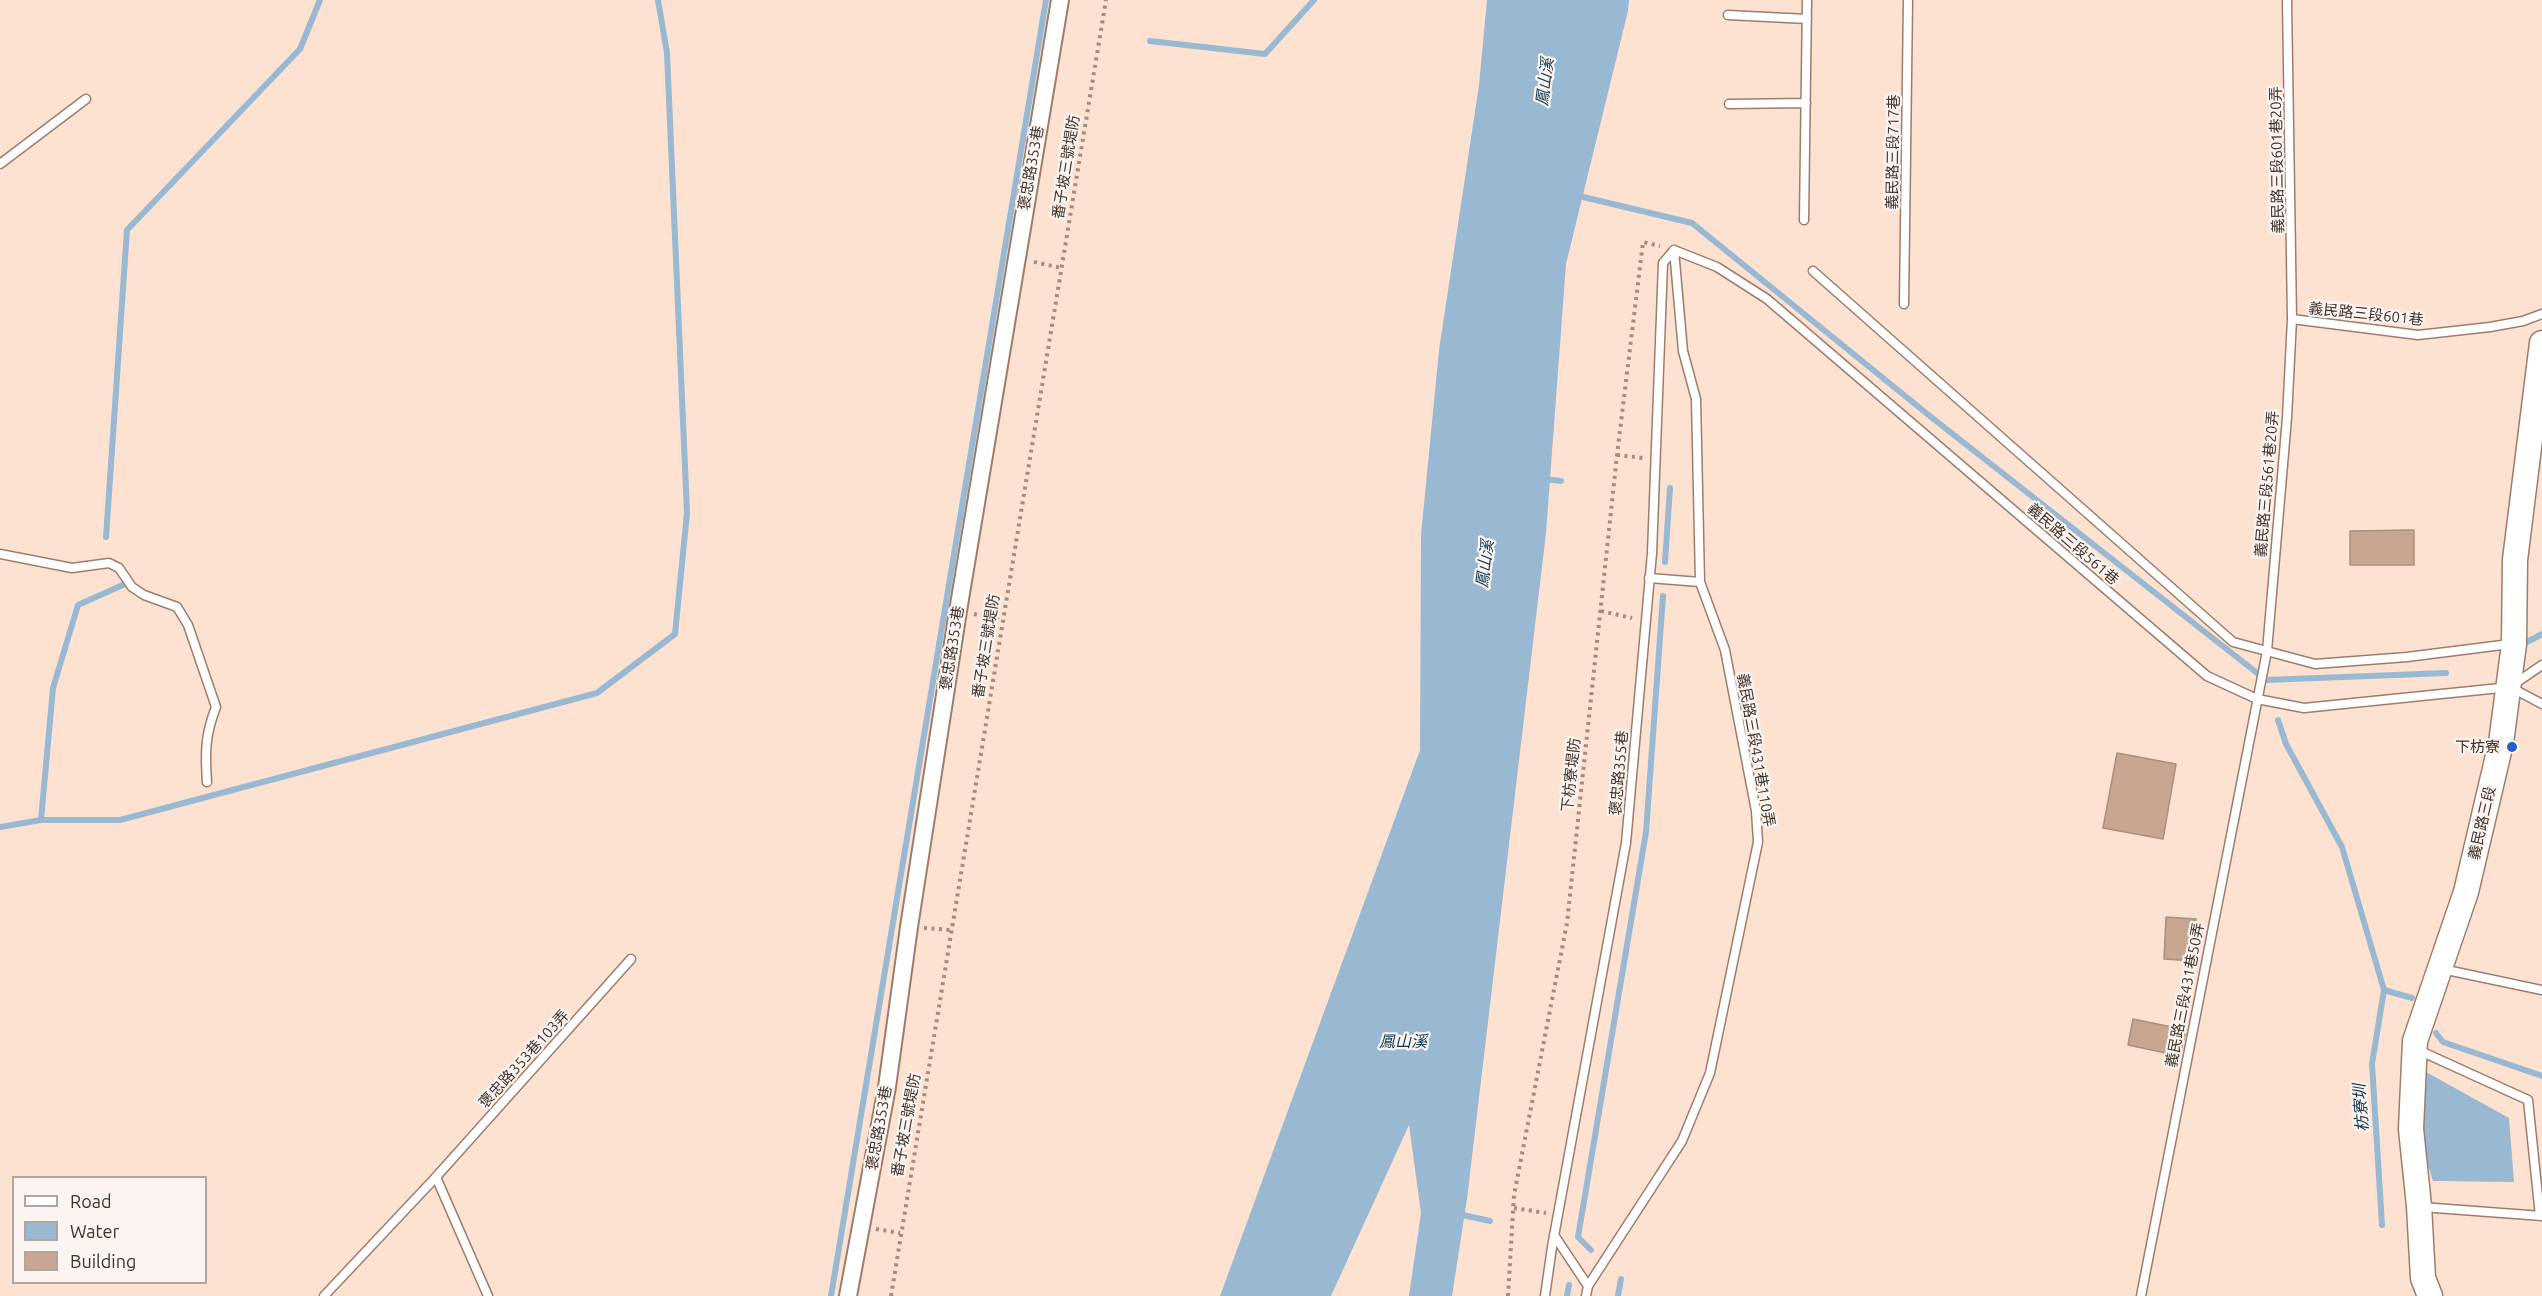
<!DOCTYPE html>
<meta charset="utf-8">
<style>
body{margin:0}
#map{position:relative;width:2542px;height:1296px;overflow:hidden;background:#fde2d2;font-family:Ubuntu,sans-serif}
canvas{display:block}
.legend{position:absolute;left:12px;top:1176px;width:195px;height:108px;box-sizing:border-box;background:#fbf4f0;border:2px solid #b0a6a1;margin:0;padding:8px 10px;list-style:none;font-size:18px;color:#3f322a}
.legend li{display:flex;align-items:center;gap:12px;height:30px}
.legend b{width:30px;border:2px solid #b0a6a1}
</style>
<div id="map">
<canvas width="2542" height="1296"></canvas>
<ul class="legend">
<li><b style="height:8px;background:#fff"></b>Road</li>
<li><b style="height:16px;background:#99b9d2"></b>Water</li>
<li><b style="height:16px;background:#c9a692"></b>Building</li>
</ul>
</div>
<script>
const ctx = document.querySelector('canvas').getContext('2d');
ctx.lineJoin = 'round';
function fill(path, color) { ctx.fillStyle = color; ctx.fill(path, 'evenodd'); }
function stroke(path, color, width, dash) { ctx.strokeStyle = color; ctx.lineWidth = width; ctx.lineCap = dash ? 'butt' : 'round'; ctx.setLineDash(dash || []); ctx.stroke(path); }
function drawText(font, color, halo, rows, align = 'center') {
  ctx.font = font + ' Ubuntu,"Noto Sans TC",sans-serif'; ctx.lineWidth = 4.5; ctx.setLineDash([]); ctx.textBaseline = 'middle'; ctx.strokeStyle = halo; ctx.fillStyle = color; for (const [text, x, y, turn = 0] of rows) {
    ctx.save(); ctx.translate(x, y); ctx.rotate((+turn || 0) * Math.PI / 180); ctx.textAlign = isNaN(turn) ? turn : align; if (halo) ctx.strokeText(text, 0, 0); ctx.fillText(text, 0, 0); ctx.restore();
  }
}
const water = new Path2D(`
 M1487 0H1629L1628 11 1566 264 1546 533 1467 1199 1452 1296H1409L1421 1213 1409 1125 1331 1296H1220L1420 750 1421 535 1439 350 1479 85Z
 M2426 1072 2509 1118 2514 1182 2433 1181 2419 1137Z`);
const stream = new Path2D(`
 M1150 41 1265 54 1314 0
 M1575 195 1692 223 1931 417 2266 680 2446 673
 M1544 479 1561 481
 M106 537 127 230 300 49 320 0
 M1665 562 1670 488
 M2527 642 2542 634
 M2278 720 2286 744 2342 847 2384 990 2412 998
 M41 820 53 688 78 605 125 584
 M0 827 41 820H120L597 693 675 634 687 513 667 53 658 0
 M2436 1033 2443 1042 2542 1076
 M1458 1214 1490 1221
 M2382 1225 2372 1064 2384 990
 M1591 1250 1578 1237 1646 832 1663 596
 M831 1296 1046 0
 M1567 1296 1569 1285
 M1618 1296 1621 1279`);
const building = new Path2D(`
 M2414 530V565H2350V531Z
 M2117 753 2176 764 2163 839 2103 828Z
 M2166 917 2196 919 2194 961 2164 959Z
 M2133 1019 2186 1030 2180 1056 2128 1045Z`);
const path = new Path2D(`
 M1034 262 1062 268
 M1617 455 1643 458
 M1601 611 1632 618
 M974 614 1002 620
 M924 928 951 930
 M1514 1208 1546 1213
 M876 1229 900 1233
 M891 1296 1106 0
 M1508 1296 1514 1195 1567 923 1617 455 1643 242 1660 246`);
const service = new Path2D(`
 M1728 15 1807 19
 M1729 104 1806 103
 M0 164 86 99
 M1804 220 1807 0
 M1674 250 1717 267 1767 299 2207 676 2257 699 2304 708 2510 687 2542 665
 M1813 271 2233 642 2315 664 2407 657 2510 644
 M1904 304 1908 0
 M2292 319 2418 335 2490 327 2523 321 2542 314
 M0 554 72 568 109 563 119 568 132 587 144 595 177 607 188 625 216 707C205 735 205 753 207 782
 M1649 578 1700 582
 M2510 687 2542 704
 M2442 969 2542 990
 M2418 1050 2528 1100 2540 1216
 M436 1177 488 1296
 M2422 1207 2542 1216
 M1554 1235 1588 1286
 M324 1296 436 1177 631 959
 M1545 1296 1552 1247 1626 843 1652 553 1663 263 1674 250
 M1586 1296 1588 1286 1682 1141 1710 1073 1758 842 1756 811 1725 650 1700 582 1696 399 1683 351 1674 250
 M2141 1296 2267 651 2287 418 2292 319 2287 0`);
const minor = new Path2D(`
 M848 1296 887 1087 909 927 958 611 1060 0`);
const secondary = new Path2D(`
 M2430 1296 2423 1278 2419 1206 2411 1129 2415 1041 2466 892 2501 743 2514 644 2515 560 2542 343`);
const markers = [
 [2512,747,6,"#285dcb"]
];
const streetNames = [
 ["義民路三段717巷",1893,152,-89],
 ["義民路三段601巷20弄",2277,160,-91],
 ["番子坡三號堤防",1066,167,-81],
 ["褒忠路353巷",1031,168,-80],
 ["義民路三段601巷",2366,314,6],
 ["義民路三段561巷20弄",2267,484,-85],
 ["義民路三段561巷",2073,544,41],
 ["番子坡三號堤防",986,646,-81],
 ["褒忠路353巷",952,648,-81],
 ["義民路三段431巷110弄",1756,750,80],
 ["褒忠路355巷",1619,773,-85],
 ["下枋寮堤防",1571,775,-84],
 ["義民路三段",2482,823,-77],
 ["義民路三段431巷50弄",2185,995,-79],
 ["褒忠路353巷103弄",524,1059,-48],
 ["番子坡三號堤防",906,1125,-80],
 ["褒忠路353巷",879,1128,-80]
];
const poiNames = [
 ["下枋寮",2500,747]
];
const waterNames = [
 ["鳳山溪",1545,82,-83],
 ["鳳山溪",1485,564,-83],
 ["鳳山溪",1403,1042],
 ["枋寮圳",2361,1108,-94]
];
fill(water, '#99b9d2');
stroke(stream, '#99b9d2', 6);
fill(building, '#c9a692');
stroke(building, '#ad8e7b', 1.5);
stroke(service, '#9c7d6b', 11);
stroke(minor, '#9c7d6b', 20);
stroke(secondary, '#9c7d6b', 27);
stroke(path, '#a18c80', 4, [3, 4.5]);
stroke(service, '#fff', 8);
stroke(minor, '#fff', 16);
stroke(secondary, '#fff', 24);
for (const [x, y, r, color] of markers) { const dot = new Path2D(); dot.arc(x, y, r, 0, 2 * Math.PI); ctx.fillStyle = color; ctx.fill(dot); stroke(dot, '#fbf4f0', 2); }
drawText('15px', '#3f322a', '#fbf4f0', streetNames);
drawText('15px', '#3f322a', '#fbf4f0', poiNames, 'right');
drawText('italic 16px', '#0f3852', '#fbf4f0', waterNames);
</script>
